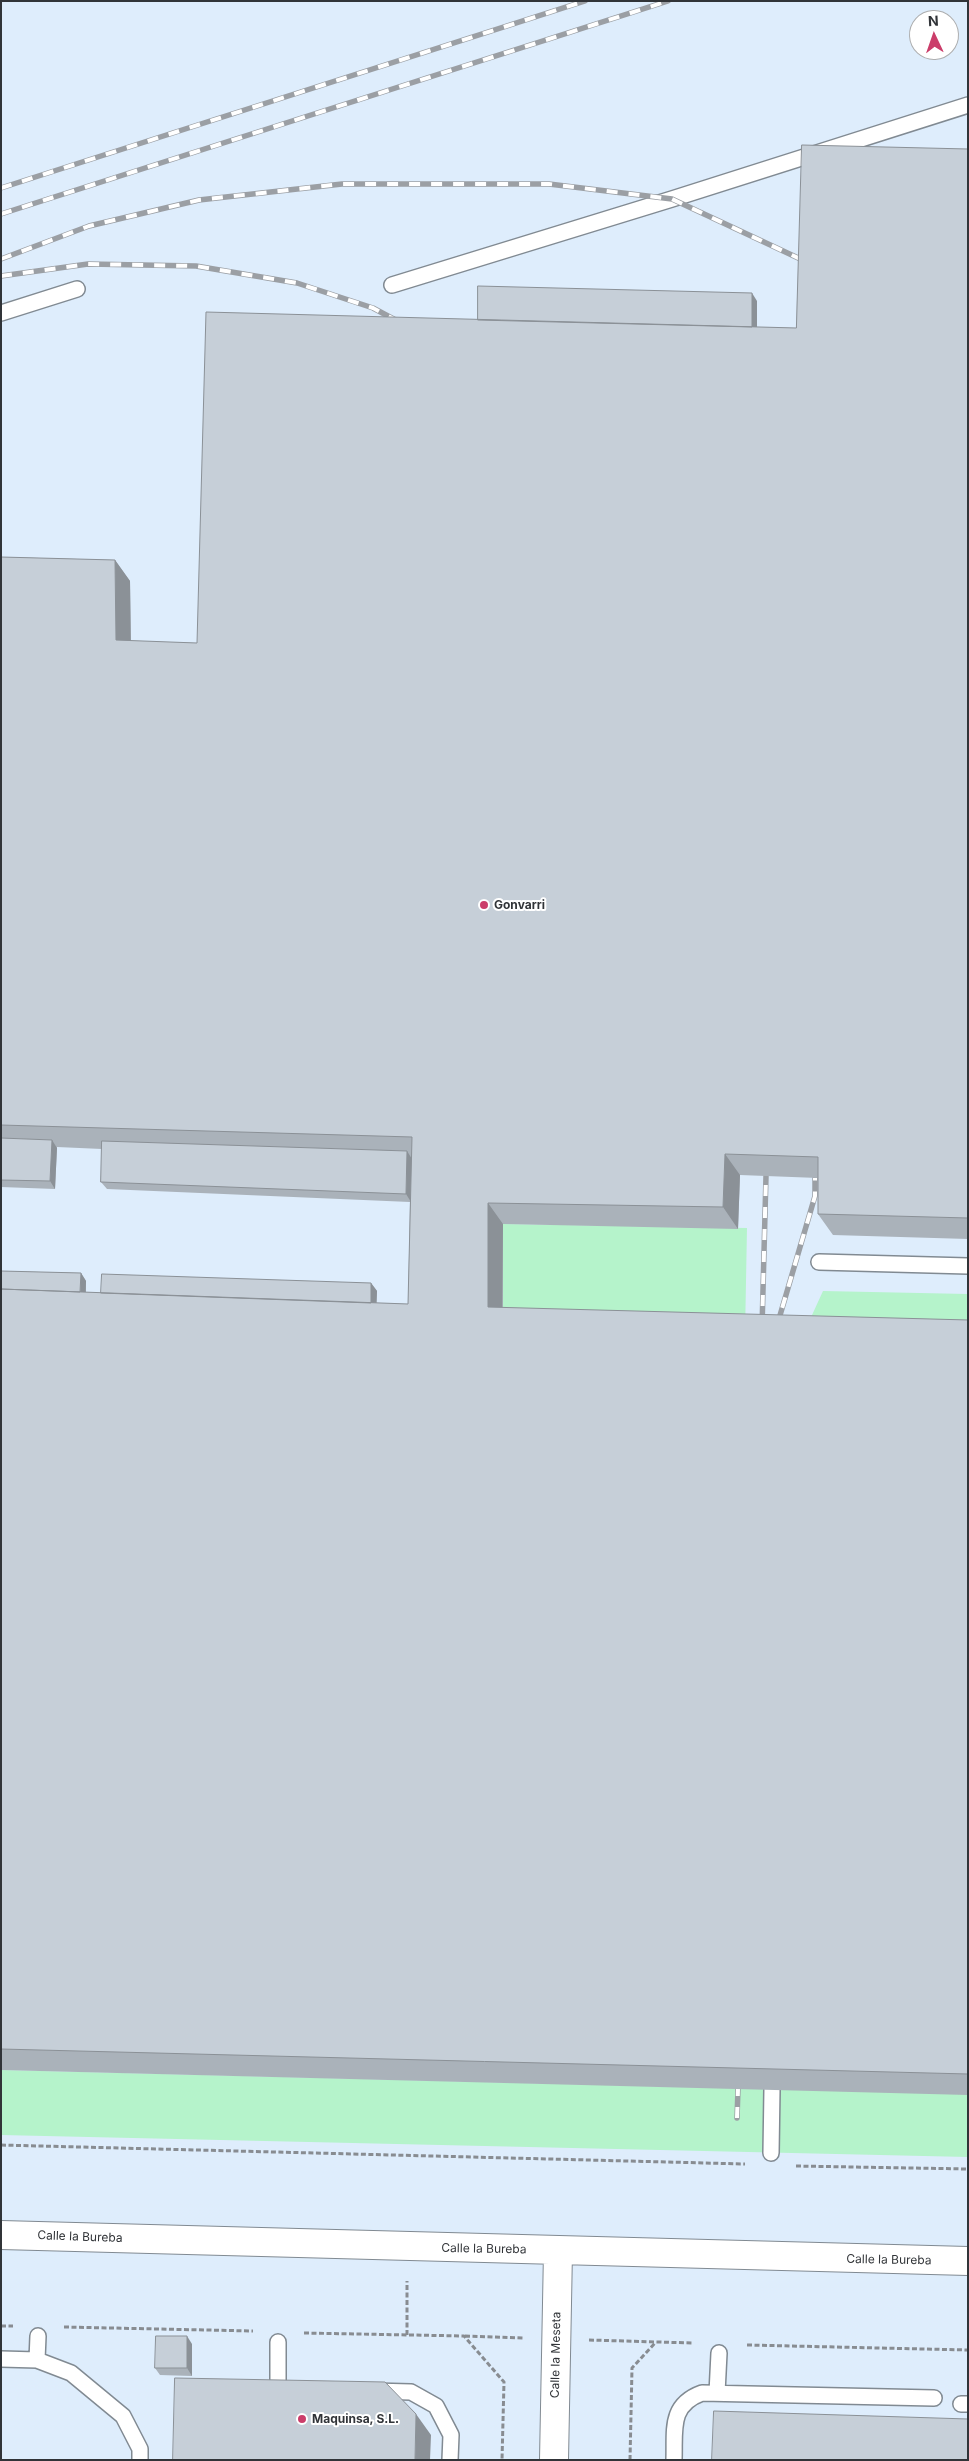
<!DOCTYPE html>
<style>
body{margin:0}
#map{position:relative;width:969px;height:2461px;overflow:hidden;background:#f2f7fd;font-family:Inter,sans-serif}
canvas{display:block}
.frame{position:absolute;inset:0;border:2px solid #313438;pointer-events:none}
.north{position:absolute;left:909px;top:10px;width:50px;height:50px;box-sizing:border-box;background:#fff;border:1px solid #adaeaf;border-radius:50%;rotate:357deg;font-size:14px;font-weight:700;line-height:20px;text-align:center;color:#313438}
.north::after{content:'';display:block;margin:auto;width:18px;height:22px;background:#cb3d6a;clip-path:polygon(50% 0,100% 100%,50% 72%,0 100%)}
</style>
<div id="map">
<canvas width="969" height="2461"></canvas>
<div class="frame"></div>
<div class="north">N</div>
</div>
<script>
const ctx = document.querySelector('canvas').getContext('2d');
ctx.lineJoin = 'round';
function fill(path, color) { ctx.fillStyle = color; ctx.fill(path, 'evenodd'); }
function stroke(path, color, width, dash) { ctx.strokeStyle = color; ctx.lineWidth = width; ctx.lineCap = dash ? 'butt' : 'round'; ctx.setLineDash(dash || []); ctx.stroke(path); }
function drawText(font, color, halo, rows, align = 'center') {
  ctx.font = font + ' Inter,sans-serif'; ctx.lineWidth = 4; ctx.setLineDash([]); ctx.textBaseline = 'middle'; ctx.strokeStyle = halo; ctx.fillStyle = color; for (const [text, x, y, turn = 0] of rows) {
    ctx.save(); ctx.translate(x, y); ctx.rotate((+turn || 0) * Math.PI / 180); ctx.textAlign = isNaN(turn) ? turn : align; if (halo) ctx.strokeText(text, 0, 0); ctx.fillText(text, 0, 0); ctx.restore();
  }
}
const built = new Path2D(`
 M1 1H968V2460H1ZM919 20H949V50H919Z`);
const green = new Path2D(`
 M503 1224 747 1228 745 1335 502 1328Z
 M823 1291 968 1294V1342L802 1337Z
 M1 2070 968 2094V2157L1 2135Z`);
const path = new Path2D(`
 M1 2145 745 2164
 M796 2166 968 2169
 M1 2326H13
 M64 2327 253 2331
 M304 2333 464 2336 504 2382 502 2460
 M407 2335V2281
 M465 2336 523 2338
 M589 2340 693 2343
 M747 2345 968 2350
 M630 2460 632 2368 655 2343`);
const lane = new Path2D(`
 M392 285 672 199 968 105
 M1 313 77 289
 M819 1262 968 1266
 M771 2153 772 2089
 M38 2336 37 2360 71 2373 123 2416 140 2449V2460
 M278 2342V2390
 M1 2359 37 2360
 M373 2391 411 2392 436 2406 451 2435 450 2460
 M717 2393 719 2353
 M961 2404H968
 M674 2460C675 2430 669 2405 702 2393L934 2398`);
const street = new Path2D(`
 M1 2235 968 2261
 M554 2460 558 2251`);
const rail = new Path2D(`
 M1 188 585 1
 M1 214 668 1
 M1 259 89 226 199 200 342 184H549L672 199 811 264
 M1 276 88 264 196 266 297 283 373 308 403 324
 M762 1328 766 1176
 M776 1329 815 1196V1178
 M737 2118 738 2089`);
const wall = new Path2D(`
 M968 149V1239L833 1235 818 1214V1178L740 1175 738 1229 503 1224V1308L968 1320V2095L1 2070V1271L81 1273 86 1281V1292L101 1293 371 1283 377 1291 376 1303 408 1304 410 1202 107 1189 101 1182 102 1149 57 1147 55 1189 1 1187V557L115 560 130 581 131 641 197 643 478 320 757 301V327L796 328Z
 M192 2344V2376L160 2375 155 2368Z`);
const shadedWall = new Path2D(`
 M752 293 757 301V348L752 340Z
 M115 560 130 581 131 662 116 640Z
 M52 1140 57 1148 55 1189 50 1181Z
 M407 1151 412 1159 411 1202 406 1194Z
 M725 1154 740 1175 738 1229 723 1207Z
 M488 1203 503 1224 502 1328 488 1307Z
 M81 1273 86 1281 85 1313 80 1306Z
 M371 1283 377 1291 376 1324 370 1316Z
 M187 2336 192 2344V2376L187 2368Z
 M416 2414 431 2435 430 2460H415Z`);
const building = new Path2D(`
 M802 145 968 149V1218L818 1214V1157L725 1154 723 1207 488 1203V1307L968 1320V2074L1 2049V1289L408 1304 412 1137 1 1125V557L115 560 116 640 197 643 206 312 796 328Z
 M478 286 752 293V327L478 320Z
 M1 1138 52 1140 50 1181 1 1180Z
 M102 1141 407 1151 406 1194 101 1182Z
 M1 1271 81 1273 80 1292 1 1289Z
 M102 1274 371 1283V1303L101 1293Z
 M156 2336H187V2368H155Z
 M175 2378 385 2382 416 2414 415 2460H173Z
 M714 2411 968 2419V2460H712Z`);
const markers = [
 [484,905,5,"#cb3d6a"],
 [302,2419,5,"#cb3d6a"]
];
const poiNames = [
 ["Gonvarri",494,905],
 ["Maquinsa, S.L.",312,2419]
];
const streetNames = [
 ["Calle la Bureba",80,2237,2],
 ["Calle la Bureba",484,2249,1],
 ["Calle la Bureba",889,2260,1],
 ["Calle la Meseta",556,2355,-89]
];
fill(built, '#deedfc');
fill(green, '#b5f3cb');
stroke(lane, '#818a92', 18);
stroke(street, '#818a92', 30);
stroke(path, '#888c91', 3, [5, 2.5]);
stroke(lane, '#fff', 15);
stroke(street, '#fff', 28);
stroke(rail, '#9b9fa4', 5.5);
stroke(rail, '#fff', 4, [11]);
fill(wall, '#aab2ba');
fill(shadedWall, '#8b9197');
fill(building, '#c6cfd8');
stroke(building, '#8b9197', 1);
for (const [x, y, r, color] of markers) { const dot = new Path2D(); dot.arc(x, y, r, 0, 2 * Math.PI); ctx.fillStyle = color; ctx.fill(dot); stroke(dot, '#fff', 2); }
drawText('bold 12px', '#313438', '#fff', poiNames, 'left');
drawText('12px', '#313438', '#fff', streetNames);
</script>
